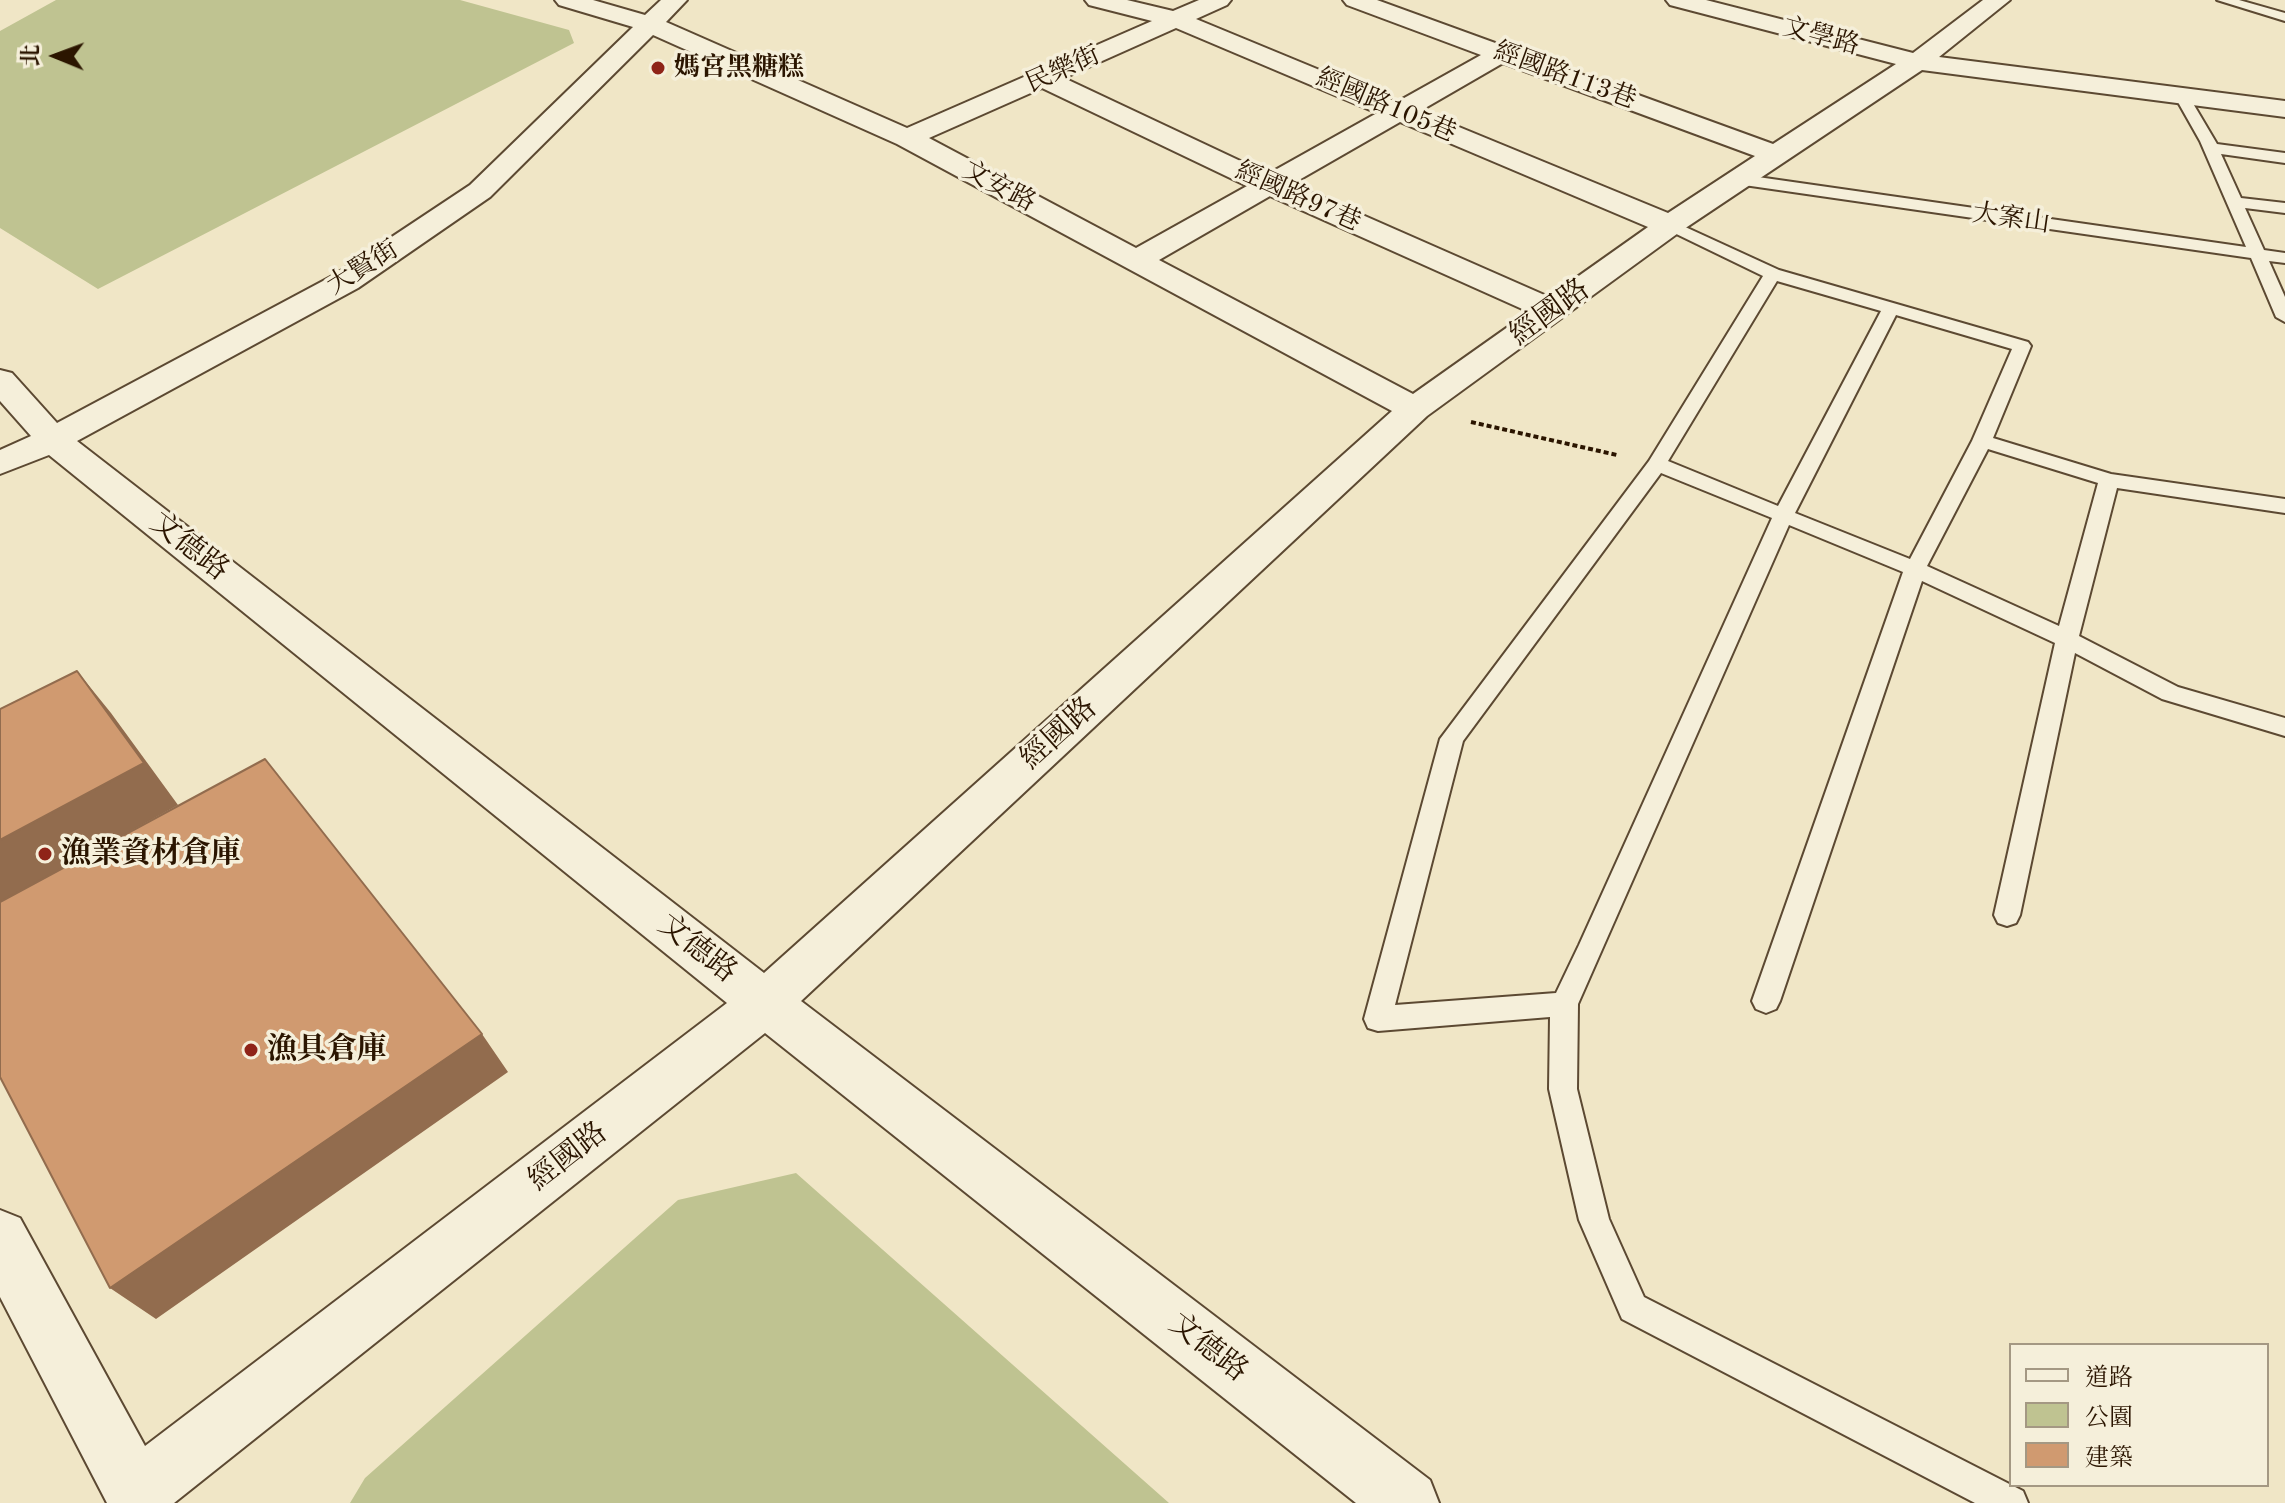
<!DOCTYPE html>
<meta charset="utf-8">
<style>
body{margin:0}
#map{position:relative;width:2285px;height:1503px;overflow:hidden;background:#f0e6c6;font-family:"Old Standard TT","Noto Serif TC",serif}
canvas{display:block}
.legend{position:absolute;left:2009px;top:1343px;width:260px;height:144px;box-sizing:border-box;background:#f5efda;border:2px solid #a49883;margin:0;padding:10px 14px;list-style:none;font-size:24px;color:#2b1500}
.legend li{display:flex;align-items:center;gap:16px;height:40px}
.legend b{width:40px;border:2px solid #a49883}
.north{position:absolute;left:16px;top:16px;width:80px;height:80px;-webkit-text-stroke:6px #f5efda;paint-order:stroke;rotate:271deg;font-size:22px;font-weight:700;line-height:32px;text-align:center;color:#2b1500}
.north::after{content:'';display:block;margin:auto;width:28px;height:36px;background:#2b1500;clip-path:polygon(50% 0,100% 100%,50% 72%,0 100%)}
</style>
<div id="map">
<canvas width="2285" height="1503"></canvas>
<ul class="legend">
<li><b style="height:10px;background:#f5efda"></b>道路</li>
<li><b style="height:22px;background:#bfc391"></b>公園</li>
<li><b style="height:22px;background:#d09a70"></b>建築</li>
</ul>
<div class="north">北</div>
</div>
<script>
const ctx = document.querySelector('canvas').getContext('2d');
ctx.lineJoin = 'round';
function fill(path, color) { ctx.fillStyle = color; ctx.fill(path, 'evenodd'); }
function stroke(path, color, width, dash) { ctx.strokeStyle = color; ctx.lineWidth = width; ctx.lineCap = dash ? 'butt' : 'round'; ctx.setLineDash(dash || []); ctx.stroke(path); }
function drawText(font, color, halo, rows, align = 'center') {
  ctx.font = font + ' "Old Standard TT","Noto Serif TC",serif'; ctx.lineWidth = 7; ctx.setLineDash([]); ctx.textBaseline = 'middle'; ctx.strokeStyle = halo; ctx.fillStyle = color; for (const [text, x, y, turn = 0] of rows) {
    ctx.save(); ctx.translate(x, y); ctx.rotate((+turn || 0) * Math.PI / 180); ctx.textAlign = isNaN(turn) ? turn : align; if (halo) ctx.strokeText(text, 0, 0); ctx.fillText(text, 0, 0); ctx.restore();
  }
}
const green = new Path2D(`
 M56 0H460L569 30 574 43 98 289 0 228V31Z
 M796 1173 1169 1503H350L365 1478 678 1200Z`);
const path = new Path2D(`
 M1471 422 1617 455`);
const lane = new Path2D(`
 M2217 0H2239L2285 13V21Z
 M2181 91 2188 95 2217 144 2285 153V163L2221 154 2241 198 2285 203V213L2245 208 2264 250 2285 253V263L2269 261 2285 297V322L2276 317 2251 258 1737 184 1729 179 1737 174 2246 247 2200 141 2174 95Z
 M1670 220 1779 270 2028 342 2031 346 1993 438 2111 474 2285 499V513L2117 488 2079 636 2178 687 2285 718V736L2162 699 2075 653 2020 915 2016 923 2007 926 1998 923 1994 915 2055 643 1922 581 1780 1001 1776 1009 1766 1013 1756 1009 1752 1001 1903 572 1789 525 1578 1004 1577 1089 1609 1219 1644 1297 2023 1491 2028 1503H1975L1622 1319 1579 1220 1549 1089 1550 1017 1378 1031 1368 1028 1364 1019 1440 739 1649 461 1763 276 1664 228V222ZM1777 281 1881 311 1778 506 1668 461ZM1896 315 2012 349 1972 441 1910 559 1795 513ZM1988 449 2098 483 2059 626 1927 566ZM1661 473 1772 518 1579 945 1556 993 1395 1005 1463 741Z`);
const street = new Path2D(`
 M555 0H593L645 15 661 0H687L666 22 907 128 1152 21 1089 5 1085 0H1127L1173 11 1199 0H1231L1227 5 1196 19 1397 102 1481 55 1347 5 1343 0H1377L1773 144 1896 64 1670 5 1666 0H1706L1913 53 1983 0H2010L1939 57 2285 101V117L1922 70 1681 231 1427 416 801 1001 1430 1480 1439 1503H1356L765 1033 174 1503H107L0 1297V1210L20 1218 145 1446 727 1003 49 455 0 474V450L31 436 0 401V370L12 373 57 423 336 274 470 185 633 27 559 5ZM1176 28 1377 113 1268 174 1064 78ZM653 35 897 144 1392 411 764 973 77 441 358 288 490 197ZM1503 63 1755 156 1668 213 1420 111ZM1042 88 1247 186 1136 248 929 138ZM1400 122 1648 227 1549 297 1292 184ZM1270 196 1529 312 1413 394 1159 260Z`);
const shadedWall = new Path2D(`
 M77 671 111 713 178 805 0 903V840Z
 M482 1034 508 1072 156 1319 110 1288Z`);
const building = new Path2D(`
 M77 671 144 763 0 840V709Z
 M265 759 482 1034 110 1288 0 1077V902Z`);
const markers = [
 [658,68,8,"#8f2418"],
 [45,854,8,"#8f2418"],
 [251,1050,8,"#8f2418"]
];
const farStreetnames = [
 ["文學路",1821,37,15],
 ["民樂街",1063,70,-24],
 ["經國路113巷",1565,76,20],
 ["經國路105巷",1386,106,23],
 ["文安路",999,187,28],
 ["經國路97巷",1298,197,24],
 ["大案山",2011,219,8],
 ["大賢街",363,268,-32]
];
const farPoinames = [
 ["媽宮黑糖糕",674,68]
];
const streetNames = [
 ["經國路",1550,313,-36],
 ["文德路",189,547,38],
 ["經國路",1059,734,-42],
 ["文德路",697,949,38],
 ["經國路",568,1157,-38],
 ["文德路",1208,1348,38]
];
const poiNames = [
 ["漁業資材倉庫",61,854],
 ["漁具倉庫",267,1050]
];
fill(green, '#bfc391');
stroke(lane, '#5c4932', 4);
stroke(street, '#5c4932', 4);
stroke(path, '#2b1500', 4, [5, 3]);
fill(lane, '#f5efda');
fill(street, '#f5efda');
fill(shadedWall, '#926c4e');
fill(building, '#d09a70');
stroke(building, '#926c4e', 2);
for (const [x, y, r, color] of markers) { const dot = new Path2D(); dot.arc(x, y, r, 0, 2 * Math.PI); ctx.fillStyle = color; ctx.fill(dot); stroke(dot, '#f5efda', 3); }
drawText('26px', '#2b1500', '#f5efda', farStreetnames);
drawText('bold 26px', '#2b1500', '#f5efda', farPoinames, 'left');
drawText('30px', '#2b1500', '#f5efda', streetNames);
drawText('bold 30px', '#2b1500', '#f5efda', poiNames, 'left');
</script>
